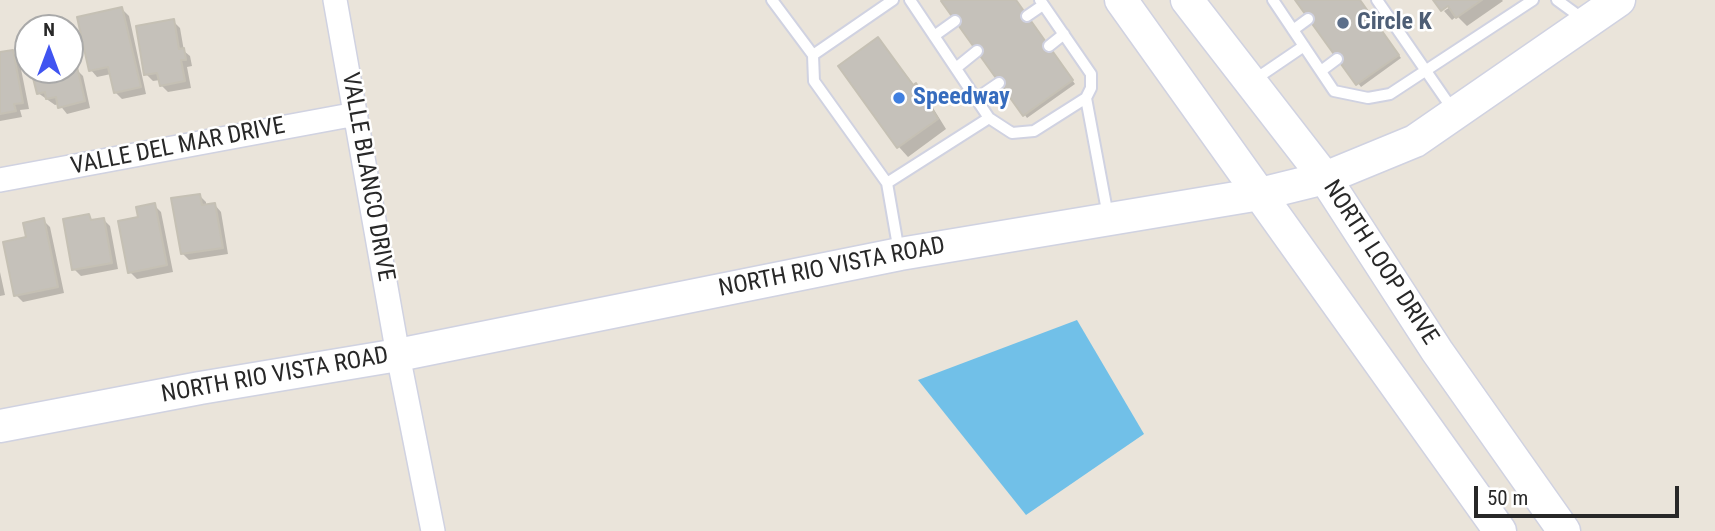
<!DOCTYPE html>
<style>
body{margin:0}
#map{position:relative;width:1715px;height:531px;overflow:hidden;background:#eae4da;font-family:"Roboto Condensed",sans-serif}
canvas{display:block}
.north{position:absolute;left:14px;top:14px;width:70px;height:70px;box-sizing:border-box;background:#fff;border:2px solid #a9a9a9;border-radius:50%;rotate:0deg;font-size:19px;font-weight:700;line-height:28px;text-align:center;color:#282828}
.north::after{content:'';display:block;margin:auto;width:24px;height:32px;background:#4054f1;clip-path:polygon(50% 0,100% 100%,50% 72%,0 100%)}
.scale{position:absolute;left:1474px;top:486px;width:205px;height:32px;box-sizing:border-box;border:4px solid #282828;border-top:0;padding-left:9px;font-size:21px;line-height:24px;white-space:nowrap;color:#282828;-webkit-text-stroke:5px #fff;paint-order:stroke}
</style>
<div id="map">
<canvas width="1715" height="531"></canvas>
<div class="north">N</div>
<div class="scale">50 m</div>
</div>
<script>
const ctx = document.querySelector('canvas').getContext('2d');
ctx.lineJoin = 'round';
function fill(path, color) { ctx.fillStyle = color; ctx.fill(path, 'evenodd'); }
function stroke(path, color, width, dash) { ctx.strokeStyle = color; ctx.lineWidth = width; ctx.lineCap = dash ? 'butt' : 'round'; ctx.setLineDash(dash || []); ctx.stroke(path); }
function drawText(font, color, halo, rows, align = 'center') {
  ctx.font = font + ' "Roboto Condensed",sans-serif'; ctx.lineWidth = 5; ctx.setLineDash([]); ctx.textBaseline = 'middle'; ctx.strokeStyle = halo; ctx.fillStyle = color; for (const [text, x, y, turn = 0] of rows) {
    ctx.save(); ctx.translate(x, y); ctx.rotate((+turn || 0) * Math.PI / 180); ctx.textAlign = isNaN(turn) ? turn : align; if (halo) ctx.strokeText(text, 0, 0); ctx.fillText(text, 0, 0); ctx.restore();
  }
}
const water = new Path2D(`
 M1077 320 1144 434 1026 515 918 380Z`);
const shadow = new Path2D(`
 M945 0H1015L1075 84 1027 118Z
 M1297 0H1359L1401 58 1361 87Z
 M1436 0H1502L1503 1 1467 26 1457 16 1452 20 1444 11 1456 3Z
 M122 9 129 16 146 94 122 99 115 92 111 74 97 77 91 70Z
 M173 21 180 28 184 51 190 56 192 66 187 67 191 88 168 92 161 85 160 80 153 81 146 74Z
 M878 39 915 86 925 95 946 129 908 157 899 147 840 67Z
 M12 52 19 59 29 109 20 110 22 117 0 121V54Z
 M76 69 83 76 90 108 67 114 59 104 55 105 38 93 33 70Z
 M199 195 206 202V206L215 205 221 212 228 254 189 260 182 253Z
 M154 205 161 212 173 272 137 279 130 272 140 218Z
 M88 216 93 221 103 219 110 226 118 269 81 276 74 269Z
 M43 220 50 227 64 293 23 302 16 295 28 238Z
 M0 272 5 295 0 296Z`);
const building = new Path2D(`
 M942 0H1016L1073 80 1023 116 941 1Z
 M1295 0H1360L1399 55 1356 85Z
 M1433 0H1482L1456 18 1448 6 1441 11Z
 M122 7 141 87 114 93 108 67 89 71 77 17Z
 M174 19 179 49 184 48 186 60H181L185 81 160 86 157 73 144 75 136 26Z
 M878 37 913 85 916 83 938 119 897 148 838 66Z
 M13 50 23 103 14 104 16 111 0 114V52Z
 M77 67 85 101 58 108 56 97 46 99 45 92 37 94 31 70H70Z
 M200 194 202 205 215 203 223 248 181 254 171 198Z
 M155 203 167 265 128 273 118 221 138 217 136 207Z
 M89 214 91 220 104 218 112 263 72 270 63 219Z
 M44 218 58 287 14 296 3 242 26 237 23 223Z`);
const lane = new Path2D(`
 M772 0 813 55
 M910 0 989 118
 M1040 0 1091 74V88L1086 98 1108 216
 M1273 0 1334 91 1368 98 1390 94 1533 0
 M1377 0 1453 110
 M1557 0 1583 19
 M1027 16 1043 5
 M1293 30 1308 19
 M934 36 955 21
 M1049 46 1064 34
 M956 68 977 51
 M1321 71 1337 59
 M1254 80 1304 46
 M977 98 999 83
 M887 183 814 81 813 55 893 0
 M899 252 887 183 989 118 1012 133 1034 131 1086 98`);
const street = new Path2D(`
 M335 0 398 355 433 531
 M0 180 356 114`);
const secondary = new Path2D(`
 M1121 0 1500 531
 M1187 0 1325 178 1437 351 1564 531
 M0 426 200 388 398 355 900 254 1260 194 1325 178 1415 141 1619 0`);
const markers = [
 [1343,23,7,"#5c6f8a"],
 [899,98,7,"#3f7fe0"]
];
const serviceNames = [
 ["Circle K",1357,23]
];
const shopNames = [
 ["Speedway",913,98]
];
const streetNames = [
 ["VALLE DEL MAR DRIVE",178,147,-11],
 ["VALLE BLANCO DRIVE",367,177,80],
 ["NORTH LOOP DRIVE",1380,263,57],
 ["NORTH RIO VISTA ROAD",832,268,-11],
 ["NORTH RIO VISTA ROAD",275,376,-10]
];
fill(water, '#71c0e8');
fill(shadow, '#0003');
fill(building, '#c5c1ba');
stroke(building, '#c5c0b4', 2);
stroke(lane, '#d0d2e1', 14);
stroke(street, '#d0d2e1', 26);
stroke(secondary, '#d0d2e1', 35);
stroke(lane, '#fff', 10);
stroke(street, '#fff', 23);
stroke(secondary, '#fff', 32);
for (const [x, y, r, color] of markers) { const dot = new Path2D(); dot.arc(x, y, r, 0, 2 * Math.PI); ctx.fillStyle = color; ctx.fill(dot); stroke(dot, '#fff', 2.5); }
drawText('bold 24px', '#4e5e75', '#fff', serviceNames, 'left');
drawText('bold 24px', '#366cbe', '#fff', shopNames, 'left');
drawText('24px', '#282828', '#fff', streetNames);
</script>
